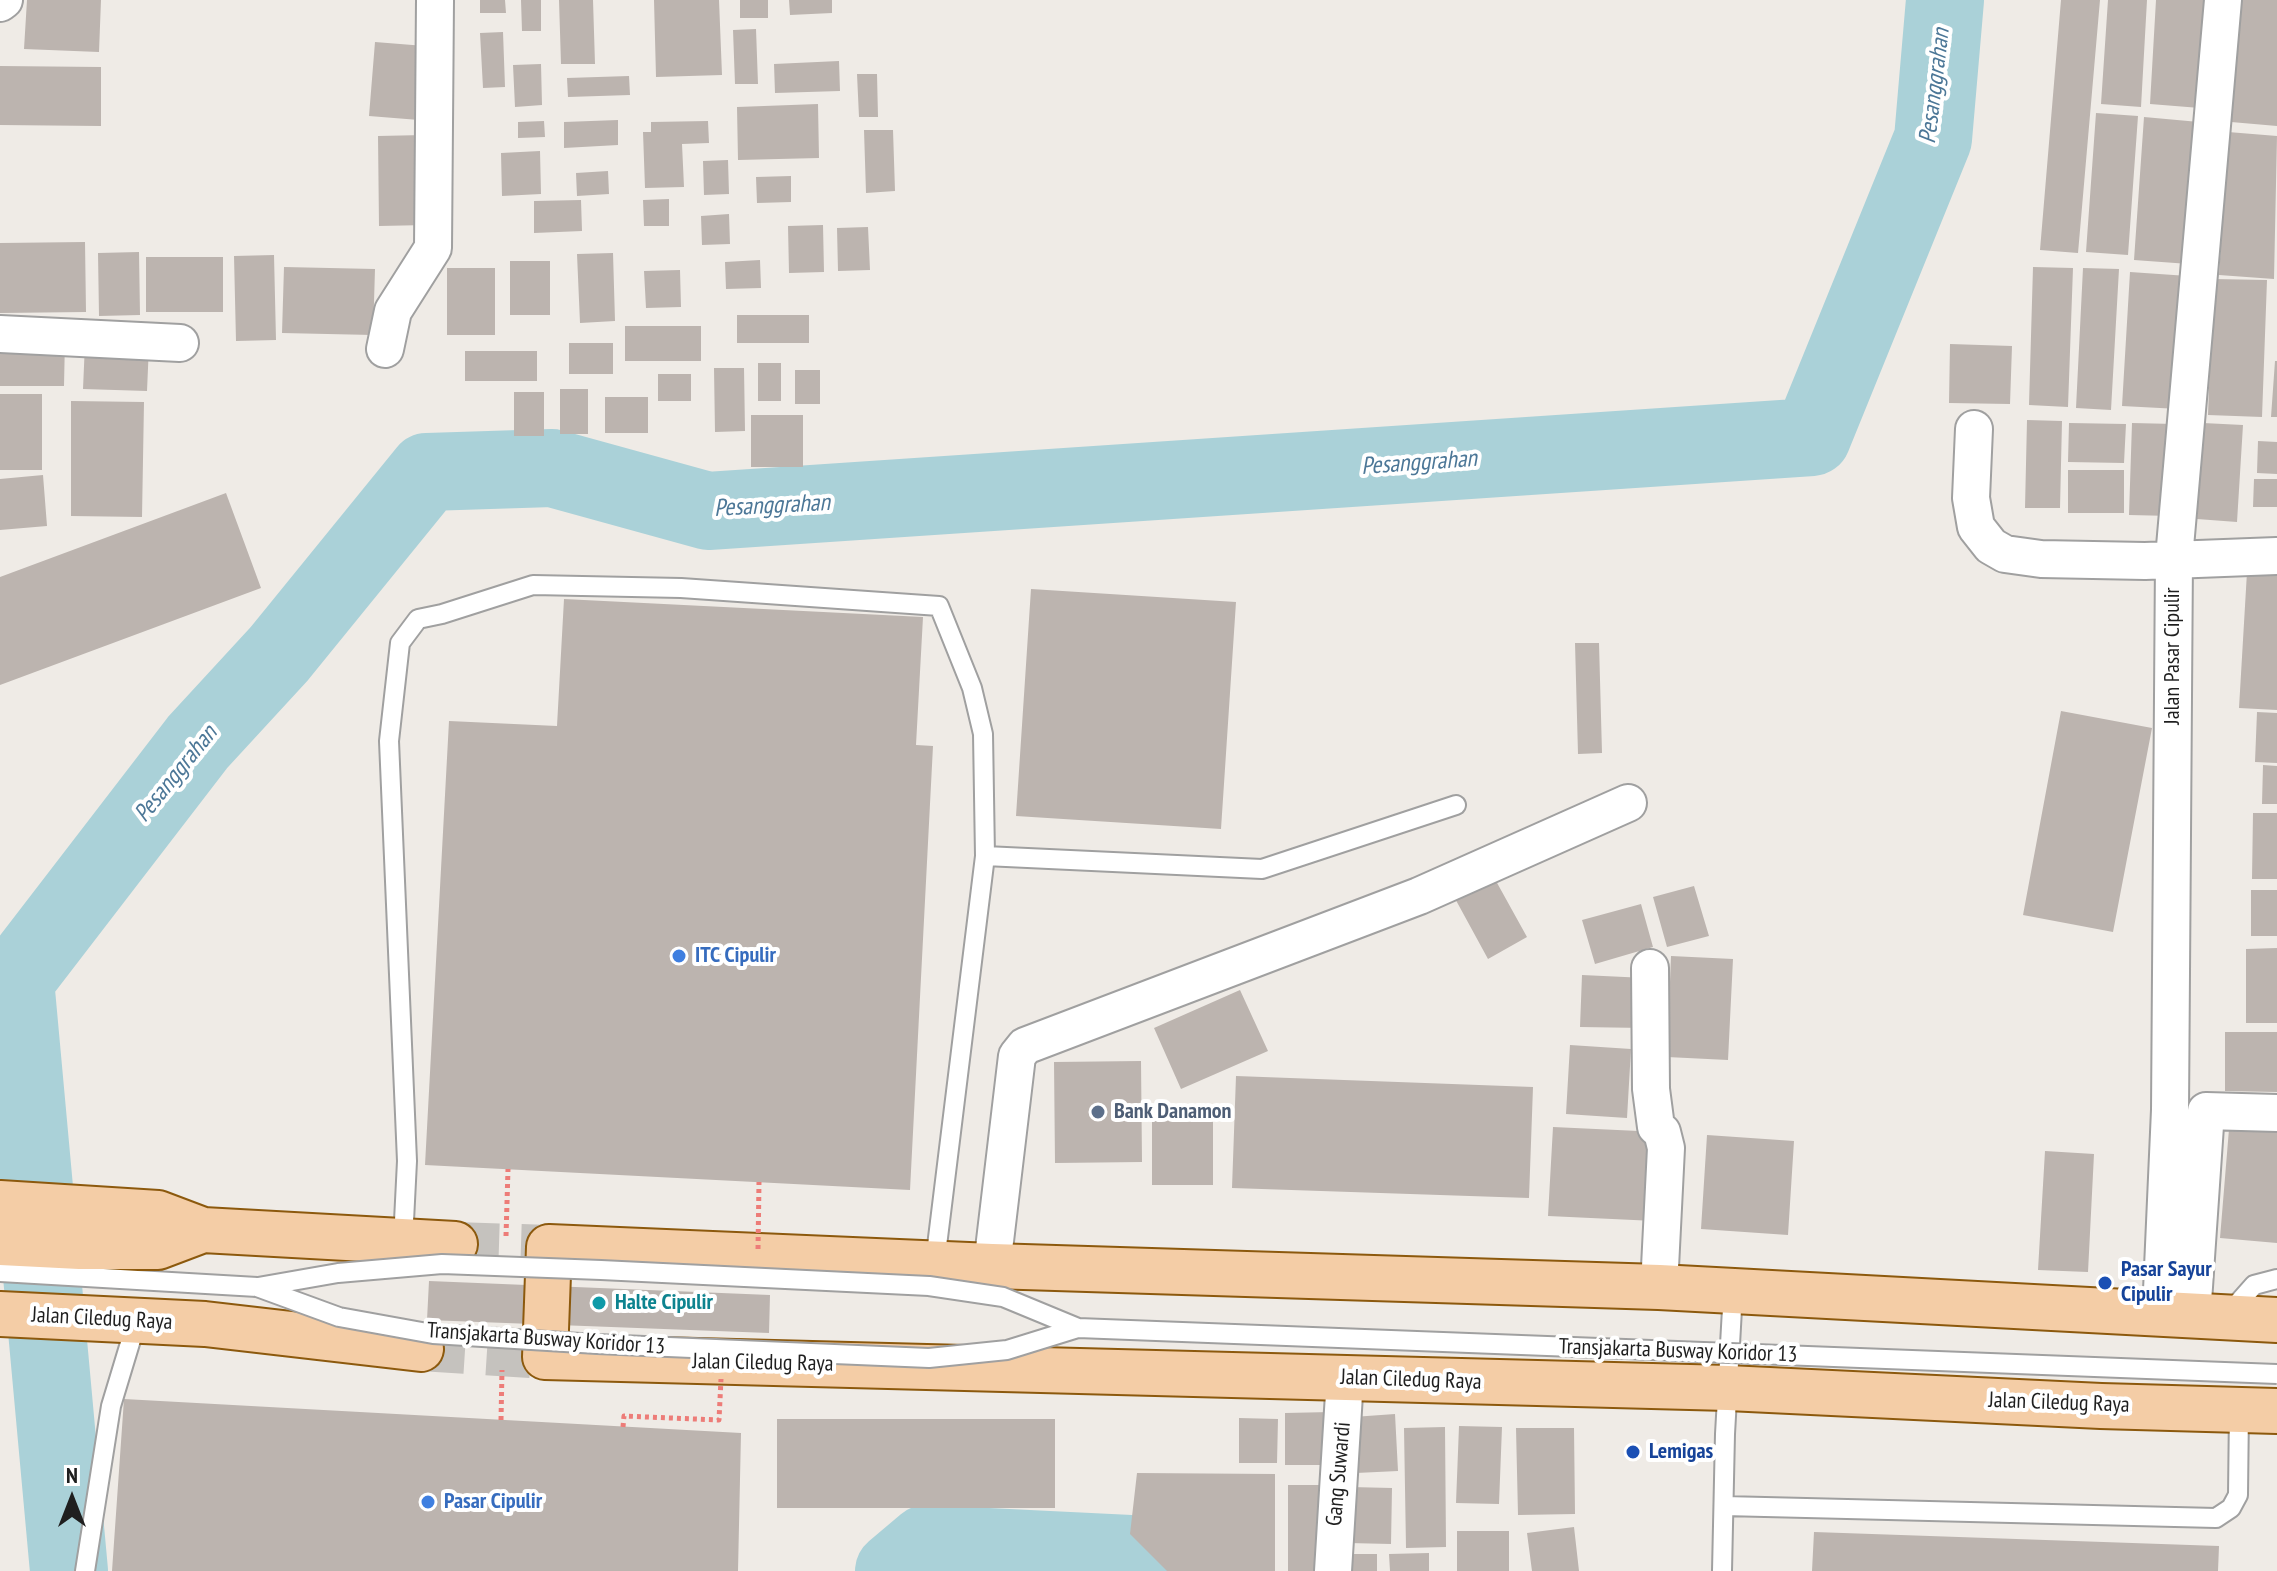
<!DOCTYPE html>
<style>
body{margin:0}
#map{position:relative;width:2277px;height:1571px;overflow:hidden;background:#efebe6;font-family:"PT Sans Narrow",sans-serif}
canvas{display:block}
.north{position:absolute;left:32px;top:1459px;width:80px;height:80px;-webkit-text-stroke:6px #fff;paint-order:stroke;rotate:0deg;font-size:22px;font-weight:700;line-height:32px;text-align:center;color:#1f1f1f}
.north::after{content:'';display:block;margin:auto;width:28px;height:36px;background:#1f1f1f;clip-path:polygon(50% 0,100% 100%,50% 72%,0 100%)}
</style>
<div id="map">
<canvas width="2277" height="1571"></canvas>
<div class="north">N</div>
</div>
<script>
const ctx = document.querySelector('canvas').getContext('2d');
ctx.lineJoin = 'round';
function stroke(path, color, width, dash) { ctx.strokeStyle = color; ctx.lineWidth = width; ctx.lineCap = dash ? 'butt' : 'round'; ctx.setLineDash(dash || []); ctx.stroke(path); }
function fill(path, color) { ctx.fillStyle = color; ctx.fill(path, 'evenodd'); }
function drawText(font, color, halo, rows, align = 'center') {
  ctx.font = font + ' "PT Sans Narrow",sans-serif'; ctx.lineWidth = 8; ctx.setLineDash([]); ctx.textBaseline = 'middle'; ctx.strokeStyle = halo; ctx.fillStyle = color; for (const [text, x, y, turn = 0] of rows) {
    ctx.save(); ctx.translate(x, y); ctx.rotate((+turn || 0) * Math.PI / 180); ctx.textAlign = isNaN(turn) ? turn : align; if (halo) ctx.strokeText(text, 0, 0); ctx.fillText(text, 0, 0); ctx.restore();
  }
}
const river = new Path2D(`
 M69 1571 15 980 198 742 279 654 427 472 552 468 708 511 1812 437 1933 139 1945 0
 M894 1571 926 1544 1130 1554 1134 1571`);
const building = new Path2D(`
 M27 0H101L99 52 24 49Z
 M480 0H505L506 13H480Z
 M521 0H541V31H522Z
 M559 0H593L595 64H561Z
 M654 0H719L722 75 656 77Z
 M740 0H768V18H740Z
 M789 0H832V13L790 15Z
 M2061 0H2100L2078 253 2040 250Z
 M2108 0H2147L2141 107 2101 104Z
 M2156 0H2207L2200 108 2150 104Z
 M2241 0H2277V126L2231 122Z
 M756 29 758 84H735L733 30Z
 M503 32 505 87 483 88 480 33Z
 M375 42 425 46 419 120 369 116Z
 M839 61 840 91 775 93 774 64Z
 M541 64 542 105 515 107 513 65Z
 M0 66 101 67V126L0 125Z
 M857 74H877L878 117H859Z
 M629 76 630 95 568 97 567 78Z
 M818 104 819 158 738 160 737 107Z
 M2096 113 2138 116 2128 255 2086 252Z
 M2144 117 2199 122 2189 264 2134 260Z
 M618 120V145L564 148V122Z
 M544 121 545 137 518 138V122Z
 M708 121 709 143 682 144 684 187 645 188 643 132H651V122Z
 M864 130H893L895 191 866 193Z
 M2228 132 2277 136 2274 279 2219 275Z
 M424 135 427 225 379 226 378 136Z
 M540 151 541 194 502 196 501 153Z
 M728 160 729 194 704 195 703 161Z
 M608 171 609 194 577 196 576 173Z
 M791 176V202L757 203 756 177Z
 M669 199V226H644L643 200Z
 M581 200 582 231 534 233V201Z
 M729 214 730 244 702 245 701 216Z
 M823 225 824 272 789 273 788 226Z
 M868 227 870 270 838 271 837 228Z
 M85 242 86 312 0 313V243Z
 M139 252 140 315 99 316 98 253Z
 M613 253 615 321 580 323 577 254Z
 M274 255 276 340 236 341 234 256Z
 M146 257H223V312H146Z
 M760 260 761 288 726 289 725 262Z
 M510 261H550V315H510Z
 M284 267 375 269 373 335 282 333Z
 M2033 267 2073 268 2068 407 2029 405Z
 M447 268H495V335H447Z
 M2083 268 2119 269 2111 410 2076 408Z
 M680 270 681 307 646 308 644 271Z
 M2130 272 2188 276 2179 409 2122 406Z
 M2213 279 2267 280 2262 417 2208 415Z
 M737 315H809V343H737Z
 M625 326H701V361H625Z
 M0 338 65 339 64 386H0Z
 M85 343 149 345 147 391 83 389Z
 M569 343H613V374H569Z
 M1950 344 2012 346 2010 404 1949 403Z
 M465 351H537V381H465Z
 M2275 361H2277V417H2271Z
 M758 363H781V401H758Z
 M714 368H744L745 431 715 432Z
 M795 370H820V404H795Z
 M658 374H691V401H658Z
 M560 389H588V434H560Z
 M514 392H544V436H514Z
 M0 394H42V470H0Z
 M605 397H648V433H605Z
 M71 401 144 402 142 517 71 516Z
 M751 415H803V467H751Z
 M2027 420 2062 421 2060 508H2025Z
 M2069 423 2126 424 2124 463 2068 462Z
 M2132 423 2175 424 2172 516 2129 515Z
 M2203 423 2243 425 2237 522 2197 519Z
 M2258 441 2277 442V474L2257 473Z
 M2068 470H2124V513H2068Z
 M43 475 47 526 0 530V479Z
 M2254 479H2277V507H2253Z
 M226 493 261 588 0 685V577Z
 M2247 572 2277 573V710L2239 708Z
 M1031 589 1236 602 1221 829 1016 816Z
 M564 599 923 617 916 745 933 746 910 1190 425 1165 449 721 557 726Z
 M1575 643H1599L1602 753 1578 754Z
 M2061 711 2152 728 2113 932 2023 915Z
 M2257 712 2277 713V763L2255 762Z
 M2263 765 2277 766V804H2262Z
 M2253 813H2277V879H2252Z
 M1491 872 1527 937 1488 959 1452 893Z
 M1694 886 1709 936 1667 947 1653 897Z
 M2251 890H2277V936H2251Z
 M1641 904 1653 947 1595 964 1582 920Z
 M2277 948V1023H2246V949Z
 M1671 956 1733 959 1728 1060 1667 1057Z
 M1582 975 1646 978 1644 1028 1580 1027Z
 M1240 990 1268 1051 1181 1089 1154 1028Z
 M2225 1032H2277V1092L2225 1091Z
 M1570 1045 1631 1049 1627 1118 1566 1114Z
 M1141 1061 1142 1162 1055 1163 1054 1062Z
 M1236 1076 1533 1087 1529 1198 1232 1188Z
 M1152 1105H1213V1185H1152Z
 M2230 1117 2277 1121V1243L2220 1238Z
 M1553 1127 1660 1132 1655 1221 1548 1216Z
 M1707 1135 1794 1141 1788 1235 1701 1229Z
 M2045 1151 2094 1154 2088 1272 2038 1270Z
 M429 1281 770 1295 769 1333 427 1320Z
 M124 1399 741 1433 738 1571H112Z
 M1331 1412V1465H1285V1413Z
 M1395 1414 1398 1471 1356 1473 1353 1417Z
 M1239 1418 1278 1419 1277 1463H1239Z
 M777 1419H1055V1508H777Z
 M1459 1426 1502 1427 1499 1504 1456 1503Z
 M1445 1427 1446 1547 1406 1548 1404 1428Z
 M1516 1428H1574L1575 1514 1518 1515Z
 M1137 1473 1275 1474V1571H1167L1130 1534Z
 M1288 1485H1325V1571H1288Z
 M1350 1487 1392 1488 1391 1544 1348 1543Z
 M1574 1527 1579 1571H1532L1527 1533Z
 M1457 1531H1509V1571H1457Z
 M1814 1532 2219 1546 2218 1571H1812Z
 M1429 1553V1571H1390L1389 1554Z
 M1345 1554H1377V1571H1346Z`);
const primaryTunnel = new Path2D(`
 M455 1244 549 1247
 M421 1349 545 1357`);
const lane = new Path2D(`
 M403 1241 407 1161 389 741 400 643 418 619 442 614 533 585 681 588 939 606 972 688 983 734 985 856
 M935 1262 985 856 1262 869 1456 805
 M0 1272 257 1287
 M2230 1312 2254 1285 2277 1279
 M1724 1506 2216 1518 2231 1508 2238 1495 2239 1409
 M85 1571 111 1406 137 1320
 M1722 1571 1725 1434 1733 1291`);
const street = new Path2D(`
 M0 3 4 0
 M0 334 180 343
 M385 349 393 311 433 248 435 0
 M1974 429 1971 498 1976 527 1991 546 2005 554 2041 559 2145 561 2277 556
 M1650 968 1651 1089 1656 1127 1662 1132 1666 1148 1659 1287
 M992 1266 1017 1056 1025 1046 1419 896 1628 803
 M2161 1313 2170 1110 2174 558 2223 0
 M2192 1316 2206 1111 2277 1113
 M1333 1571 1345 1378`);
const primary = new Path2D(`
 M0 1203 158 1213 203 1230 455 1244
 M0 1243 80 1247H158L203 1230
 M0 1314 205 1324 421 1349
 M2277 1320 1659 1287 992 1266 549 1247 545 1357 1728 1388 2101 1406 2277 1411`);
const pathBridge = new Path2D(`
 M506 1236 508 1169
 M758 1249 759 1182
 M501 1420 502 1370
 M623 1427 624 1416 719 1420 721 1379`);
const laneBridge = new Path2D(`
 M257 1287 339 1317 433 1334 597 1344 929 1358 1007 1350 1078 1328 2277 1374
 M258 1287 338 1273 442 1264 601 1270 929 1286 1003 1297 1078 1328`);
const markers = [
 [679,956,8,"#3f7fe0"],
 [1098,1112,8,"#5c6f8a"],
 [2105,1283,8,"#1a4fb4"],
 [599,1303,8,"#0f9aa8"],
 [1633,1452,8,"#1a4fb4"],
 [428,1502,8,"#3f7fe0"]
];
const streetNames = [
 ["Jalan Pasar Cipulir",2173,656,-90],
 ["Jalan Ciledug Raya",102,1319,3],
 ["Transjakarta Busway Koridor 13",546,1339,4],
 ["Transjakarta Busway Koridor 13",1678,1351,2],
 ["Jalan Ciledug Raya",763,1363,1],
 ["Jalan Ciledug Raya",1411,1380,2],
 ["Jalan Ciledug Raya",2059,1403,2],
 ["Gang Suwardi",1339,1474,-85]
];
const shopNames = [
 ["ITC Cipulir",695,956],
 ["Pasar Cipulir",444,1502]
];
const serviceNames = [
 ["Bank Danamon",1114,1112]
];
const transitNames = [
 ["Pasar Sayur",2121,1270],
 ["Cipulir",2121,1295],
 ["Lemigas",1649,1452]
];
const cultureNames = [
 ["Halte Cipulir",615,1303]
];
const waterNames = [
 ["Pesanggrahan",1935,86,-83],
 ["Pesanggrahan",1419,463,-4],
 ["Pesanggrahan",772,506,-3],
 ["Pesanggrahan",176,774,-51]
];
stroke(river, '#aad1d8', 78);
fill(building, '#bcb4af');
stroke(primaryTunnel, '#c5c2be', 44, [44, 22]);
stroke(lane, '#a0a0a0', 22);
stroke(street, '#a0a0a0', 40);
stroke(primary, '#8c590d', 48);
stroke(lane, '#fff', 18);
stroke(street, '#fff', 36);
stroke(primary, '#f4cda6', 44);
stroke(laneBridge, '#a0a0a0', 22, []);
stroke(pathBridge, '#ed7c78', 5, [4, 4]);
stroke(laneBridge, '#fff', 18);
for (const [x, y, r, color] of markers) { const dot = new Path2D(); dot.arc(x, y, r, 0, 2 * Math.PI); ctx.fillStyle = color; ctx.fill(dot); stroke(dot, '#fff', 3); }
drawText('22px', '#1f1f1f', '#fff', streetNames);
drawText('bold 22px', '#366cbe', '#fff', shopNames, 'left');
drawText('bold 22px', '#4e5e75', '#fff', serviceNames, 'left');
drawText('bold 22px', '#164399', '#fff', transitNames, 'left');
drawText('bold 22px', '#0d838f', '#fff', cultureNames, 'left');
drawText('italic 24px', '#4c7797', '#fff', waterNames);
</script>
